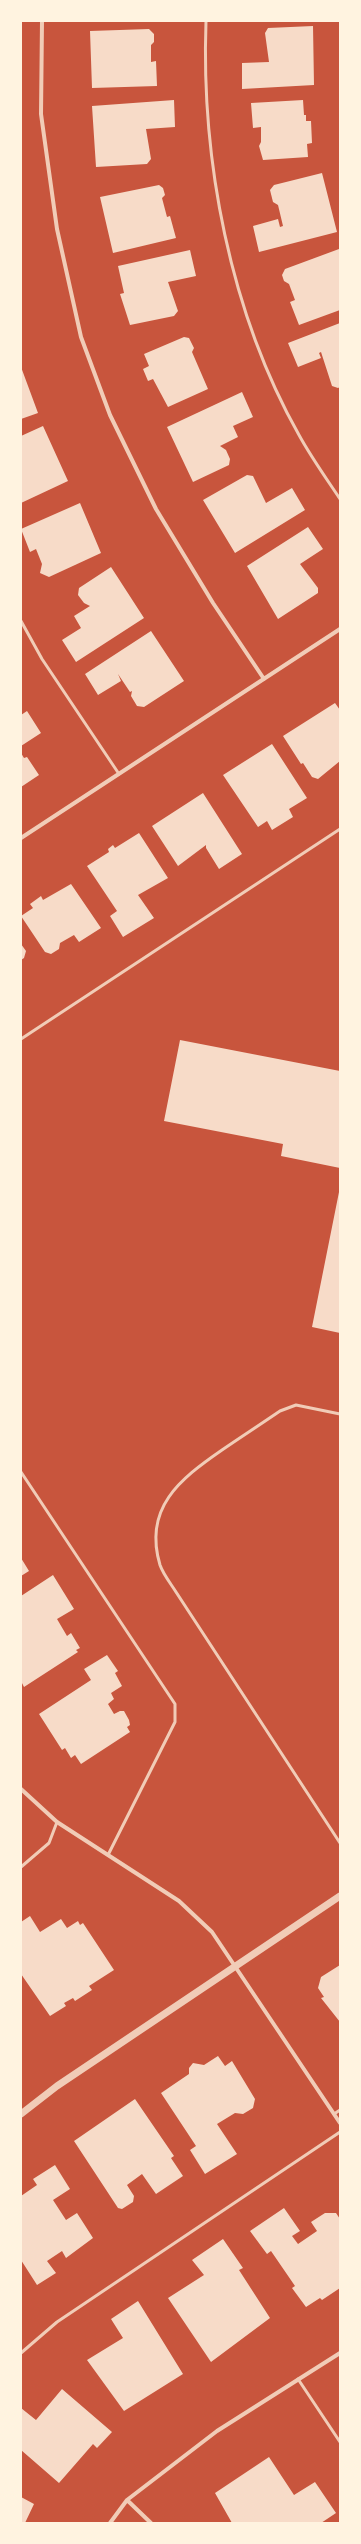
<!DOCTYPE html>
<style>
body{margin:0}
#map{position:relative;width:361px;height:2544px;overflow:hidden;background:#c8553d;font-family:"Titillium Web",sans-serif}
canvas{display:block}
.frame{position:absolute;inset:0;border:22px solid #fff3e0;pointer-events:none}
</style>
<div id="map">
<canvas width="361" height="2544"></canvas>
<div class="frame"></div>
</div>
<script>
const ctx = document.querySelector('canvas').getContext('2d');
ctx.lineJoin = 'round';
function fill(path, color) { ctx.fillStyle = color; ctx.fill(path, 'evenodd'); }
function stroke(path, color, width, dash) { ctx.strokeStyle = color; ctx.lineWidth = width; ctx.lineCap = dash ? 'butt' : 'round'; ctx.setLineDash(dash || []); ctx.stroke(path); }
const building = new Path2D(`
 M313 26 314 85 242 89V63L269 62 265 33 268 28Z
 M149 29 154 34V42L151 45V62L156 61 157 86 92 88 90 31Z
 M174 100 175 127 146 129 151 159 147 164 96 167 92 106Z
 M303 100 304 115H306V121H311L312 143 307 144 308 157 263 160 259 146 261 142V127L253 128 251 103Z
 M322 173 337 232 259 252 253 226 278 219 280 227 283 226 278 205 273 202 270 190 274 185Z
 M159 185 163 188 165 195 162 198 167 217 170 216 176 238 113 253 100 197Z
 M339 249 340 310 299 325 290 302 295 300 289 284 284 281 282 275 285 269Z
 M190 250 196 276 168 282 178 311 174 316 130 325 120 294 124 293 118 266Z
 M340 323V387L338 388 332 386 321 352 319 353 321 358 298 367 288 343Z
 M184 337 189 338 194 348 192 352 208 389 168 407 153 379 148 381 143 369 149 366 144 354Z
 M21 367 38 413 21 419Z
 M242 392 253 417 233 426 238 437 220 446 226 450 230 459 229 465 193 482 167 427Z
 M43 426 68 481 21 503V436Z
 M247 475 253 476 266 503 292 488 305 510 235 553 203 500Z
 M80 503 101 553 49 577 40 573 42 564 36 549 30 552 21 529Z
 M308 527 323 549 300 564 318 588V593L278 619 247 566Z
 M111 567 144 618 76 662 62 640 81 628 74 616 90 606 84 603 78 595 79 588Z
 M151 631 184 681 144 707 137 706 131 696 132 691 130 692 118 674 121 681 98 695 85 674Z
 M335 703 340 710V761L318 779 312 777 303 763 301 764 283 736Z
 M27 711 41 733 21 746V715Z
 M272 744 307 798 289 809 293 817 272 830 267 821 258 827 223 775Z
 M21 753 24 758 27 757 39 775 21 787Z
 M203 793 242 854 219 869 206 848V845L178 866 152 826Z
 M139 833 168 878 138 895 154 918 123 937 110 916 117 911 87 866 109 852 108 849 113 845 115 848Z
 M71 884 101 928 79 942 74 935 60 943 59 949 51 954 45 952 21 916 33 908 30 904 41 896 43 900Z
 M21 944 26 951 24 958 21 960Z
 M180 1040 340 1071V1168L281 1156 283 1144 164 1121Z
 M340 1187V1333L312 1327Z
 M21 1558 29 1571 21 1576Z
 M53 1575 74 1609 57 1619 67 1636 71 1633 80 1648 76 1650 78 1652 24 1687 21 1681V1596Z
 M107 1655 118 1671 115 1673 122 1686 111 1693 114 1699 108 1704 114 1714 120 1711H124L129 1720 130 1725 127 1727 130 1732 81 1764 75 1755 71 1758 65 1748 62 1750 39 1714 91 1680 84 1669Z
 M30 1916 40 1932 61 1919 67 1928 78 1921 80 1925 83 1923 114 1970 89 1986 92 1990 75 2001 73 1998 64 2003 66 2006 50 2016 21 1974V1922Z
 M340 1965V2022L321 1998 324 1997 318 1988 321 1977Z
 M218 2056 225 2066 232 2061 255 2099 253 2108 243 2114 235 2113 217 2124 237 2154 205 2174 190 2150 196 2146 161 2093 189 2074V2068L193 2063 204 2065Z
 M135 2099 174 2156 171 2158 183 2176 156 2194 142 2174 127 2185 134 2196 133 2202 122 2209 118 2208 74 2141Z
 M55 2165 70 2189 53 2200 66 2220 77 2213 93 2238 66 2258 62 2251 47 2261 56 2273 37 2285 21 2260V2196L37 2185 33 2179Z
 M284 2208 300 2231 292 2236 298 2244 317 2231 311 2222 325 2213H336L340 2219V2288L322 2300 320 2298 306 2307 292 2288 295 2286 271 2251 267 2254 250 2231Z
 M223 2239 243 2268 239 2270 270 2318 211 2362 168 2298 204 2275 192 2260Z
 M138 2301 183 2374 124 2411 87 2360 123 2338 111 2319Z
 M62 2389 112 2432 97 2448 93 2444 59 2483 21 2450V2408L36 2420Z
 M269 2457 294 2495 315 2482 336 2513 321 2523H232L215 2493Z
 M21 2497 34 2504 25 2523H21Z`);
const service = new Path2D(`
 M206 21C201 160 230 313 299 435 311 457 326 478 340 499
 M21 621 42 659 119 774
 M21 1039 340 829
 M340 1414 296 1405 280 1411C261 1424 241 1437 222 1450 180 1479 143 1508 160 1565 163 1574 171 1584 176 1592L340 1843
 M21 1472 175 1704V1722L108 1855
 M21 1867 49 1843 57 1822
 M334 2114 340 2110
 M21 2353 57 2322 340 2132
 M298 2379 340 2442`);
const minor = new Path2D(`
 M42 21 41 114 57 229 81 337 110 415 156 509 213 603 264 679
 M21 838 340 629
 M21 1789 57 1822 179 1901 212 1932 340 2123
 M127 2500 151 2523
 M110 2523 127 2500 217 2431 340 2353`);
const tertiary = new Path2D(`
 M21 2114 57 2086 340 1896`);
fill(building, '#f7dbc8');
stroke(service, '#f1ccb7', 3);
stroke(minor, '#f1ccb7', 4);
stroke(tertiary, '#f1ccb7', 7);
</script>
